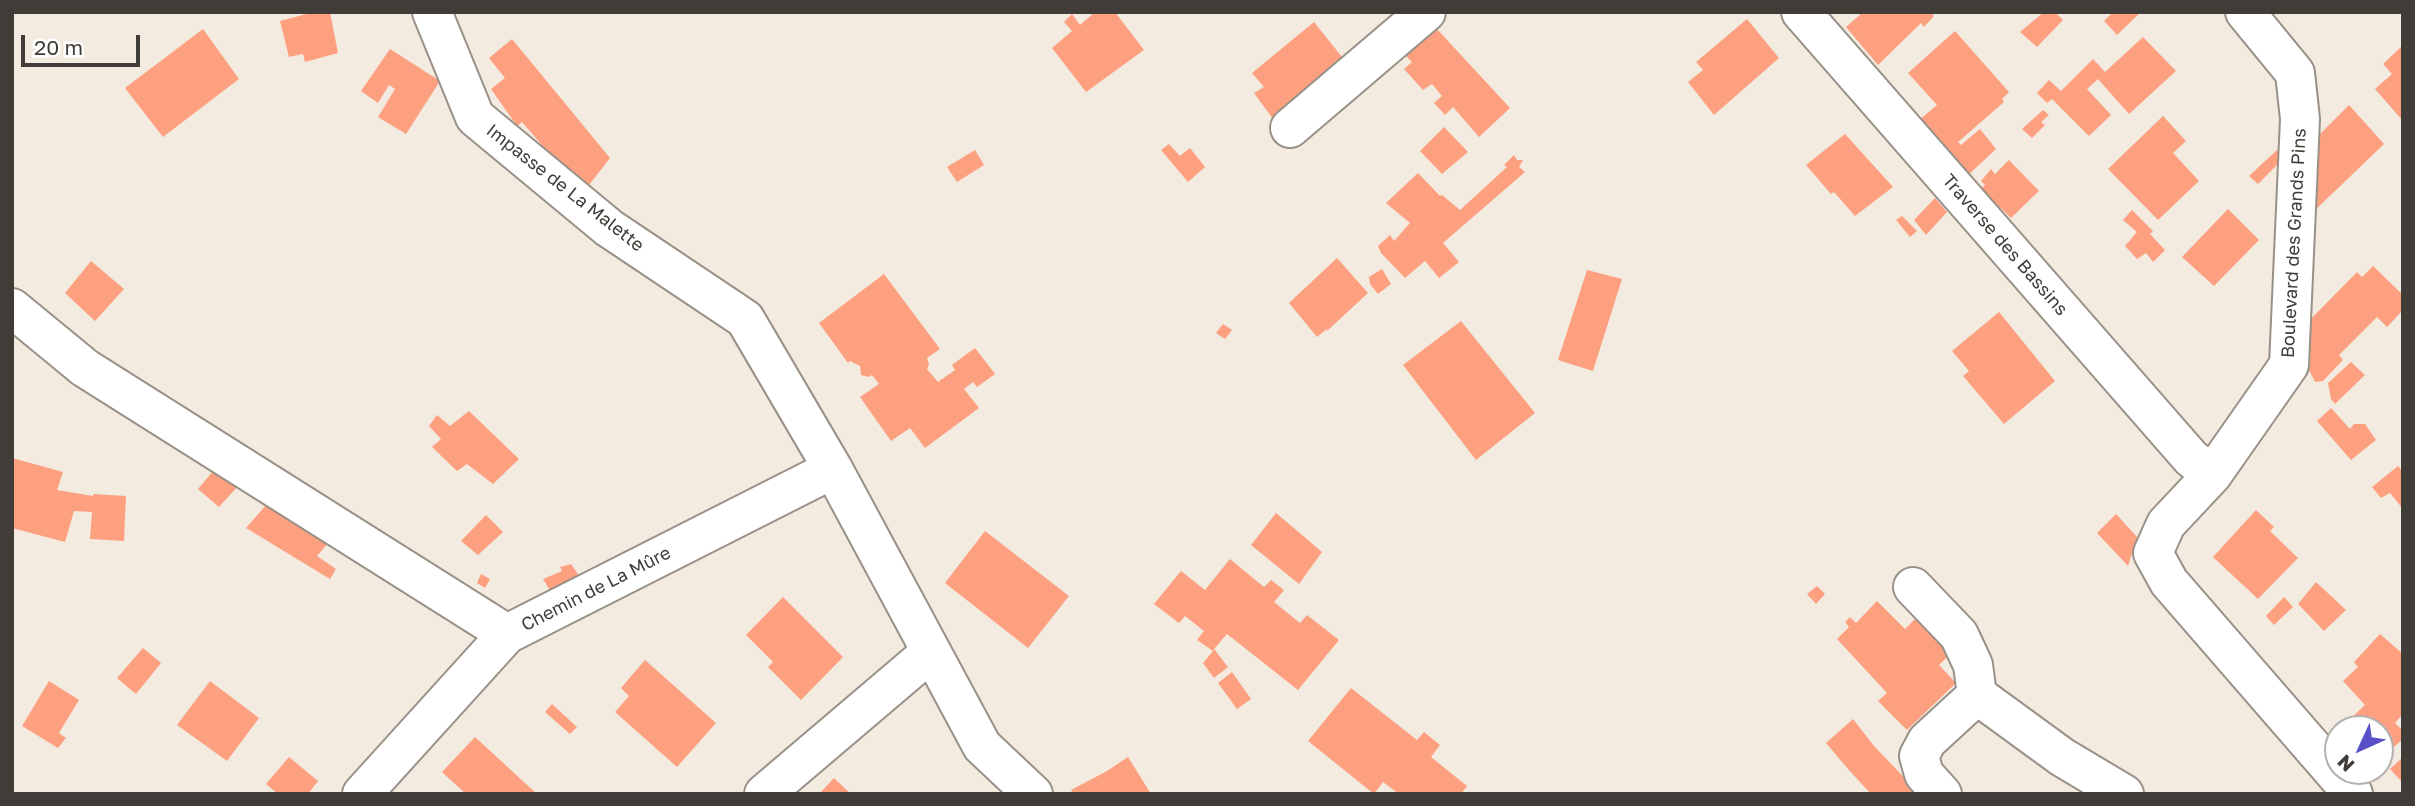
<!DOCTYPE html>
<meta charset="utf-8">
<style>
body{margin:0}
#map{position:relative;width:2415px;height:806px;overflow:hidden;background:#f3eae0;font-family:"Golos Text",sans-serif}
canvas{display:block}
.frame{position:absolute;inset:0;border:14px solid #403c38;pointer-events:none}
.north{position:absolute;left:2324px;top:715px;width:70px;height:70px;box-sizing:border-box;background:#fff;border:2px solid #b3b1af;border-radius:50%;rotate:225deg;font-size:19px;font-weight:700;line-height:28px;text-align:center;color:#403c38}
.north::after{content:'';display:block;margin:auto;width:24px;height:32px;background:#5950c8;clip-path:polygon(50% 0,100% 100%,50% 72%,0 100%)}
.scale{position:absolute;left:21px;top:35px;width:119px;height:32px;box-sizing:border-box;border:4px solid #403c38;border-top:0;padding-left:9px;font-size:21px;line-height:24px;white-space:nowrap;color:#403c38;-webkit-text-stroke:5px #fff;paint-order:stroke}
</style>
<div id="map">
<canvas width="2415" height="806"></canvas>
<div class="frame"></div>
<div class="north">N</div>
<div class="scale">20 m</div>
</div>
<script>
const ctx = document.querySelector('canvas').getContext('2d');
ctx.lineJoin = 'round';
function fill(path, color) { ctx.fillStyle = color; ctx.fill(path, 'evenodd'); }
function stroke(path, color, width, dash) { ctx.strokeStyle = color; ctx.lineWidth = width; ctx.lineCap = dash ? 'butt' : 'round'; ctx.setLineDash(dash || []); ctx.stroke(path); }
function drawText(font, color, halo, rows, align = 'center') {
  ctx.font = font + ' "Golos Text",sans-serif'; ctx.lineWidth = 7; ctx.setLineDash([]); ctx.textBaseline = 'middle'; ctx.strokeStyle = halo; ctx.fillStyle = color; for (const [text, x, y, turn = 0] of rows) {
    ctx.save(); ctx.translate(x, y); ctx.rotate((+turn || 0) * Math.PI / 180); ctx.textAlign = isNaN(turn) ? turn : align; if (halo) ctx.strokeText(text, 0, 0); ctx.fillText(text, 0, 0); ctx.restore();
  }
}
const building = new Path2D(`
 M314 12H330L338 53 305 62 303 54 289 57 280 21Z
 M1095 12H1115L1144 50 1086 92 1052 48 1072 31 1064 22 1072 14 1080 25Z
 M1863 12H1931L1934 16 1924 27 1921 23 1878 65 1846 27Z
 M2044 12H2055L2063 20 2037 47 2020 32Z
 M2113 12H2141L2117 35 2104 21Z
 M1747 19 1779 58 1714 115 1688 82 1703 70 1696 62Z
 M1314 22 1346 62 1276 123 1254 93 1264 87 1252 73Z
 M1436 28 1510 108 1479 137 1453 107 1445 115 1434 103 1442 96 1432 84 1423 90 1404 69 1412 62 1405 55Z
 M203 29 239 79 163 137 125 88Z
 M1955 31 2009 92 2002 99 2004 102 1958 142 1961 145 1980 129 1996 149 1966 177 1919 120 1937 105 1908 73Z
 M2143 37 2176 71 2129 114 2098 79 2087 89 2111 115 2089 136 2052 99 2047 103 2037 93 2049 80 2061 91 2093 59 2105 72Z
 M512 39 610 158 586 189 547 151 522 122 517 126 491 89 505 78 489 58Z
 M2403 45V121L2375 89 2392 74 2383 64Z
 M390 49 440 81 406 134 378 117 395 89 389 85 378 103 361 91Z
 M2349 105 2384 144 2309 216 2314 140Z
 M2043 110 2049 115 2041 122 2045 125 2032 138 2022 129Z
 M2163 116 2186 141 2173 153 2199 181 2158 220 2108 169Z
 M1444 127 1468 152 1442 174 1420 151Z
 M1845 134 1893 187 1855 216 1834 192 1831 194 1806 165Z
 M1169 144 1180 156 1190 148 1205 167 1188 182 1161 150Z
 M975 150 984 165 957 182 947 167Z
 M2277 150 2284 158 2258 184 2249 176Z
 M1514 155 1517 160H1523L1519 167 1525 172 1443 243 1459 262 1439 278 1425 261 1405 278 1381 253 1378 246 1390 235 1394 241 1410 223 1386 203 1418 173 1440 196 1442 195 1460 210 1507 167 1504 165Z
 M2009 160 2039 191 2011 218 1981 189 1985 185 1981 181 1991 169 1995 174Z
 M1935 198 1947 212 1926 235 1914 220Z
 M2228 209 2259 240 2214 286 2182 257Z
 M2132 210 2153 231 2150 234 2165 250 2153 262 2146 253 2137 259 2125 246 2137 232 2123 220Z
 M1902 216 1917 231 1910 237 1896 220Z
 M1337 258 1368 293 1327 331V329L1317 337 1289 303Z
 M91 261 124 289 95 321 65 293Z
 M2373 266 2403 295V310L2387 327 2377 317 2339 355 2343 360 2323 381 2315 382 2307 366 2305 325 2357 272 2362 277Z
 M1382 269 1391 284 1378 294 1370 284 1369 277Z
 M1587 270 1622 279 1593 371 1558 360Z
 M884 274 940 349 927 358 929 364 927 369 938 382 955 370 952 365 975 348 995 374 977 387 973 382 964 389 979 408 925 448 910 428 891 441 860 397 879 384 872 375 868 377 861 375 860 366 850 361 848 363 819 323Z
 M1999 312 2055 381 2004 424 1963 376 1969 371 1952 351Z
 M1461 321 1535 413 1476 460 1403 365Z
 M1223 324 1232 330 1225 339 1216 333Z
 M2351 362 2365 375 2335 404 2331 399 2328 383Z
 M2331 408 2350 429 2354 424H2365L2376 440 2351 460 2317 421Z
 M469 411 519 459 493 484 467 464 457 471 432 447 441 439 429 426 437 415 450 426Z
 M12 458 63 472 57 490 93 496V494L126 496 124 541 90 539 92 512 74 511 65 542 12 528Z
 M2398 466 2403 472V509L2390 493 2381 498 2372 487Z
 M214 470 238 486 219 507 198 489Z
 M267 504 329 542 317 556 336 569 330 579 246 528Z
 M2256 510 2274 527 2270 531 2298 558 2258 599 2213 557Z
 M1276 513 1322 552 1299 584 1251 545Z
 M2116 514 2137 537 2128 566 2097 533Z
 M486 515 503 532 478 555 461 541Z
 M985 531 1069 596 1028 648 945 583Z
 M1230 559 1264 587 1271 580 1284 590 1274 602 1300 623 1307 615 1339 640 1298 690 1227 634 1214 649 1228 667 1214 678 1203 663 1213 651 1197 640 1204 631 1185 616 1179 623 1154 604 1181 571 1205 590Z
 M571 564 580 577 551 592 543 579 562 571 560 567Z
 M481 574 490 579 485 588 477 583Z
 M2316 582 2346 610 2324 631 2298 604Z
 M1817 586 1825 594 1816 604 1807 594Z
 M783 597 843 657 801 700 768 667 773 662 746 635Z
 M2284 597 2293 607 2274 625 2266 616Z
 M1877 601 1905 629 1918 616 1952 652 1939 665 1956 683 1907 730 1878 701 1887 693 1837 639 1849 627 1845 622 1850 617 1856 623Z
 M2380 634 2403 654V714L2395 723 2403 731V739L2385 755 2380 750V729H2360L2350 719 2365 705 2343 681 2358 667 2354 662Z
 M143 648 161 663 136 694 117 678Z
 M645 660 716 723 677 767 615 712 629 696 621 688Z
 M1232 672 1251 699 1237 709 1218 683Z
 M49 681 79 700 59 733 66 738 58 748 22 726Z
 M210 681 259 718 227 761 177 725Z
 M1351 688 1417 740 1424 732 1440 745 1431 757 1467 786 1461 794H1399L1383 782 1374 794 1308 741Z
 M552 704 577 727 570 734 545 712Z
 M1853 719 1874 746 1920 794H1871L1848 769 1826 743Z
 M475 737 537 794H466L442 772Z
 M289 757 318 781 308 794H278L266 784Z
 M1128 757 1151 794H1073L1071 790 1107 771Z
 M2403 757V783L2390 769Z
 M834 778 851 794H819Z`);
const minor = new Path2D(`
 M432 12 475 117 609 228 745 319 833 469
 M1801 12 2191 458 2212 475
 M2245 12 2295 73 2300 119 2289 365 2212 475 2166 524 2153 553 2169 582 2353 794
 M1290 128 1426 12
 M12 308 85 368 507 634 833 469 982 746 1033 794
 M1913 587 1959 635 1973 665 1977 695 2062 757 2124 794
 M362 794 507 634
 M764 794 931 652
 M1942 794 1924 774 1919 756 1927 741 1977 695`);
const streetNames = [
 ["Impasse de La Malette",565,188,38],
 ["Boulevard des Grands Pins",2294,243,-87],
 ["Traverse des Bassins",2005,245,49],
 ["Chemin de La Mûre",596,589,-27]
];
fill(building, '#fda080');
stroke(minor, '#999187', 42);
stroke(minor, '#fff', 38);
drawText('18px', '#403c38', '#fff', streetNames);
</script>
